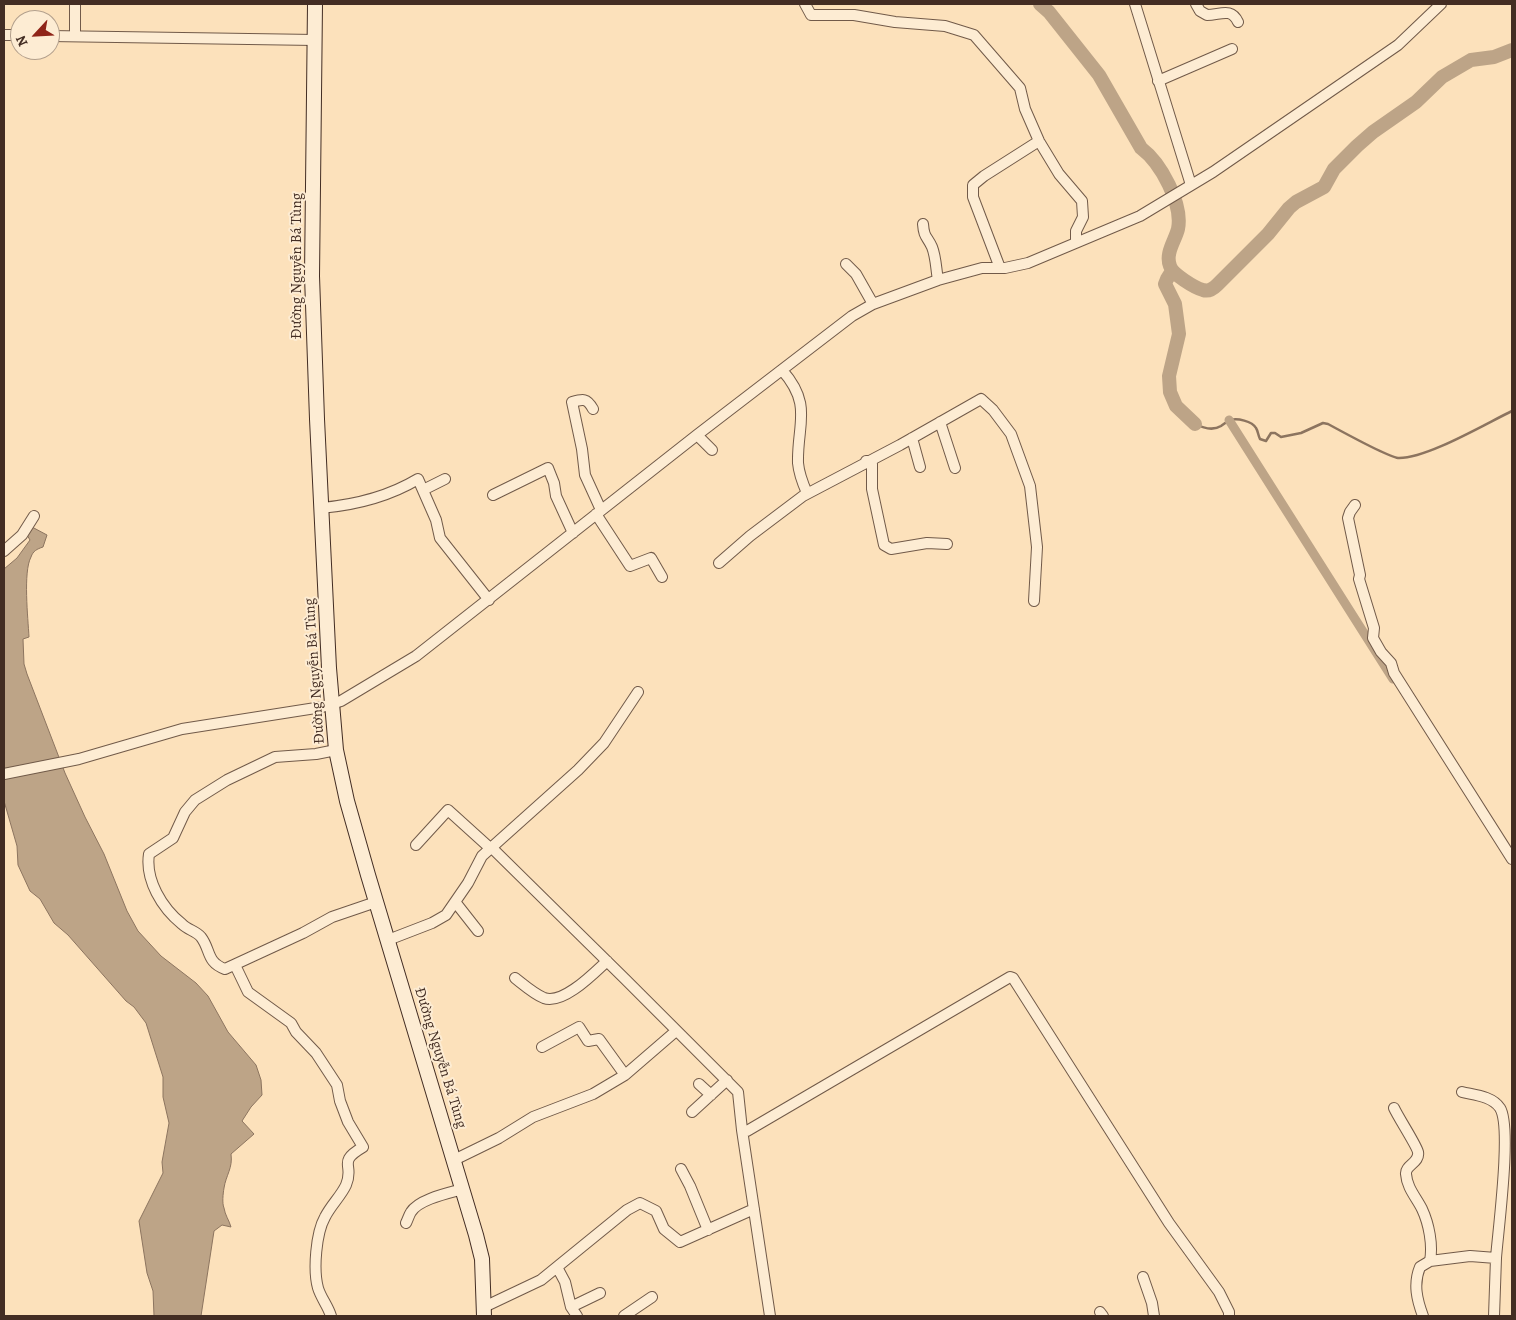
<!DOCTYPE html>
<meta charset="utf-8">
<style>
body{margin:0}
#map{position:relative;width:1516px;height:1320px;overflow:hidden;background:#fce1bb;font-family:Alegreya,serif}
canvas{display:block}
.frame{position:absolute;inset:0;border:5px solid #432d23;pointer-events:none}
.north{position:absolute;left:10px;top:10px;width:50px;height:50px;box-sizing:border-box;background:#fdecd3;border:1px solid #b3a08d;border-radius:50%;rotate:245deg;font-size:14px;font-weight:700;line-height:20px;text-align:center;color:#432d23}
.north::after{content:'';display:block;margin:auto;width:18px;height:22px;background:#8f2418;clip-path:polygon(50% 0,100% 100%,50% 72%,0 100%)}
</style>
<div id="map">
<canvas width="1516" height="1320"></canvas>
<div class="frame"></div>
<div class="north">N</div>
</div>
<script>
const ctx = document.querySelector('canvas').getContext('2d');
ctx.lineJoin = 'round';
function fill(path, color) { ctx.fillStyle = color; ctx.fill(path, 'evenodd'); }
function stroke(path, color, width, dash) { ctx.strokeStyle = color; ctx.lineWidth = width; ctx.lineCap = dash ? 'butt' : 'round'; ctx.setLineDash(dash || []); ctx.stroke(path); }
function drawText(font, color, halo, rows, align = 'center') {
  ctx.font = font + ' Alegreya,serif'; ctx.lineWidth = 4; ctx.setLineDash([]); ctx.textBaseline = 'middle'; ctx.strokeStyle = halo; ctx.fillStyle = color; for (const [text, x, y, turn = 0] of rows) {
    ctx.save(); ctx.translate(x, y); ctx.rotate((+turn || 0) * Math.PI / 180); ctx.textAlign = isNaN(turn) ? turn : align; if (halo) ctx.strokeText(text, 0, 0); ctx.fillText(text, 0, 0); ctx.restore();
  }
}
const water = new Path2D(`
 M32 527 47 535 43 547C37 549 33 551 31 557 23 572 28 618 29 637L23 639 24 664 27 674 65 773 85 817 104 854 127 911 138 931 161 956 196 983 208 996 228 1032 256 1065 261 1080 262 1095 251 1107 242 1121 254 1134 231 1154C233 1168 226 1175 224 1188 223 1194 222 1203 224 1208 225 1215 229 1220 231 1227L222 1225 214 1231 201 1316H154L153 1291 147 1273 139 1221 163 1173 162 1162 169 1123 163 1097V1077L146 1023 134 1007 126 1001 68 935 54 923 40 899 30 891 18 865 17 846 4 801V569L17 558 30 540 27 535Z`);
const stream = new Path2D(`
 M1195 424C1203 428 1213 431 1221 426 1224 424 1227 421 1231 420 1237 418 1252 421 1256 428 1258 431 1258 435 1260 439L1266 441 1271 433H1275L1281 437 1301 433 1323 423 1328 424C1339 430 1389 457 1398 458 1426 459 1485 424 1512 411`);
const canal = new Path2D(`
 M1229 420 1393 679`);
const river = new Path2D(`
 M1040 4 1049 12 1099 75 1141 148C1161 163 1183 204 1178 229 1175 241 1165 253 1170 266 1172 274 1195 288 1203 290 1209 292 1213 289 1217 285L1268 234 1289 208 1296 202 1324 187 1334 169 1357 146 1373 132 1416 102 1442 77 1471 60 1494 57 1512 50
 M1172 271 1167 279 1165 284 1175 304 1179 334 1169 376 1170 392 1176 406 1195 424`);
const minor = new Path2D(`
 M805 4 811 15H854L895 22 945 26 974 35 1020 88 1025 109 1039 141 1059 174 1082 201 1083 217 1076 231V242
 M1135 4 1191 185
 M1196 4 1200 11 1207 15C1220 15 1231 7 1238 22
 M4 35H20
 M50 36 315 40
 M75 36V4
 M1158 81 1232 49
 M923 224C924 238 927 236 932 247 936 257 936 269 938 280
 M846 264 856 274 873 304
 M1000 268 973 197V185L984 176 1039 141
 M782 370C813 405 797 424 798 463 799 474 803 484 807 493
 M593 409C587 398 583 399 572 402L582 449 585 475 601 510
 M940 422 955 468
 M697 435 712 450
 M912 438 920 467
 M866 461H869L872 464V489L884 545 891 549 927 543 947 544
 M423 490 445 479
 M493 495 548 468 554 483 556 496 573 533
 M1355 505 1350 512 1348 518 1360 575 1359 579 1374 628 1373 638 1381 652 1391 663 1394 673 1512 859
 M321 508C355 505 388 497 418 479L436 520 440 538 489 600
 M596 514 630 566 651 558 662 577
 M4 551 22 535 34 516
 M719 563 750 536 803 496 900 445 981 399 993 410 1011 434 1030 486 1037 547 1034 601
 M336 750 316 754 275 757 227 780 195 800 185 812 173 838 149 854C145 880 162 908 182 924 188 930 196 931 201 937 211 950 206 962 225 969L303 933 332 917 376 902
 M4 774 79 759 182 729 322 707 341 701 416 656 697 435 852 316 873 304 938 280 982 268H1005L1028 263 1140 216 1213 172 1398 45 1441 4
 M416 845 448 810 490 848
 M491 847 625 979 738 1092 742 1130 770 1316
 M456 903 478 931
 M388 940 432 923 446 915 468 883 482 856 578 770 604 743 638 692
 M235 965 248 992 291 1023 296 1032 316 1053 337 1085 340 1101 348 1122 363 1147C336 1163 355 1164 346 1185 341 1196 331 1205 325 1217 316 1233 313 1270 318 1288 321 1298 328 1306 331 1316
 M515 978C524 985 534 994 544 998 563 1005 594 973 607 961
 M542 1047 579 1027 588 1041 599 1039 625 1075
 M699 1084 711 1095
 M1462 1092C1474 1095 1492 1096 1500 1108 1512 1127 1498 1231 1496 1258
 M1394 1108C1398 1117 1417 1146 1418 1152 1420 1163 1405 1165 1406 1174 1407 1188 1416 1197 1422 1209 1429 1224 1433 1245 1430 1261L1470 1256 1496 1258 1494 1316
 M692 1112 727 1080
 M742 1130 747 1131 1010 977 1013 978 1169 1223 1219 1292 1229 1312V1316
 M454 1160 499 1138 533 1117 593 1094 625 1075 676 1031
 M681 1169 690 1186 708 1230
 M406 1223C408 1219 409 1215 411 1212 419 1199 449 1193 463 1189
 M557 1267 565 1282 571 1307 577 1316
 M1143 1277 1152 1303 1154 1316
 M484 1307 541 1280 627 1210 640 1203 656 1211 664 1229 680 1242 754 1209
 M571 1307 600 1293
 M1100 1312 1103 1316
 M624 1316 652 1297
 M1423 1316C1417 1300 1413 1284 1420 1267L1430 1261`);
const secondary = new Path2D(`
 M315 4 312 276 317 419 329 668 336 750 347 801 368 875 476 1235 482 1259 484 1316`);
const streetNames = [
 ["Đường Nguyễn Bá Tùng",297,266,-90],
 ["Đường Nguyễn Bá Tùng",315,671,-94],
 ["Đường Nguyễn Bá Tùng",440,1058,73]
];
fill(water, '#bda487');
stroke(water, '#8c745f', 1);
stroke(stream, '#8c745f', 2.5);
stroke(canal, '#bda487', 9);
stroke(river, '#bda487', 14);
stroke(minor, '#715a49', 12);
stroke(secondary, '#432d23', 16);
stroke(minor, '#fdecd3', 10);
stroke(secondary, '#fdecd3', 14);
drawText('15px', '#432d23', '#fdecd3', streetNames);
</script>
